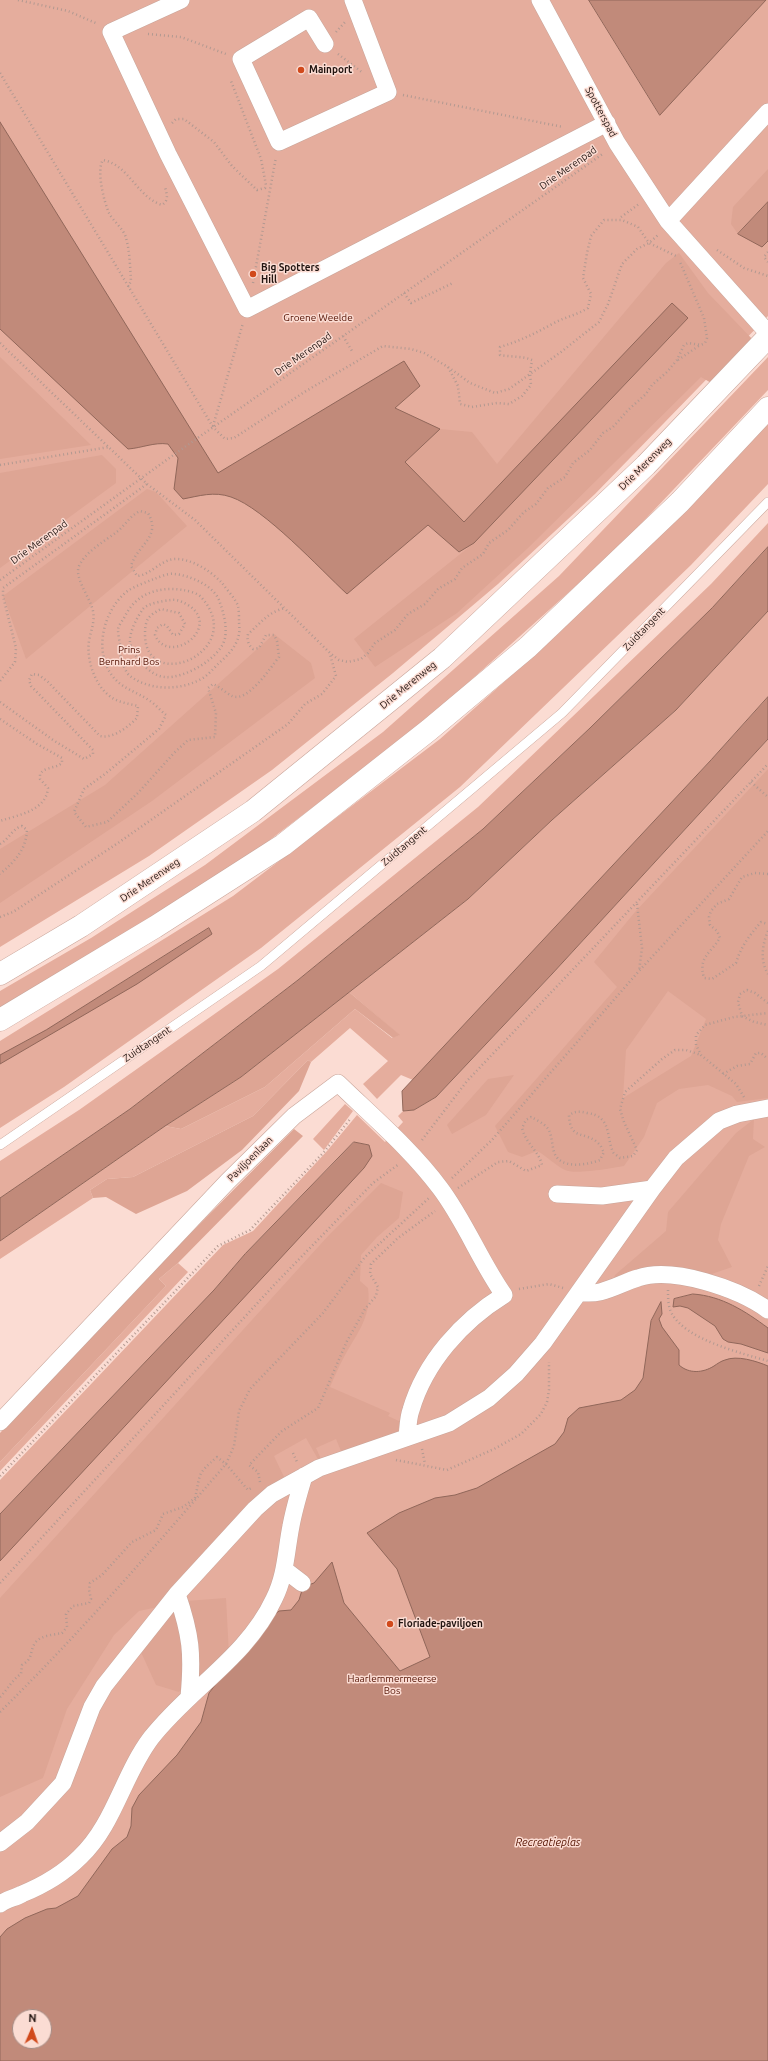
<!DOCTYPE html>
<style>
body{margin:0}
#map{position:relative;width:768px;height:2061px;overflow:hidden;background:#fbdcd3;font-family:Ubuntu,sans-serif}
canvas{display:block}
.north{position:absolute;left:12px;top:2009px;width:40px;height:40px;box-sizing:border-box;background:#fbdcd3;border:1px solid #a48c85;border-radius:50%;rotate:2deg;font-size:11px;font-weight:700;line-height:16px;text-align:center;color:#221511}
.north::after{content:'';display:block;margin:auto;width:14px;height:18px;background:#d1491b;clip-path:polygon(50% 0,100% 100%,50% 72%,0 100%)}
</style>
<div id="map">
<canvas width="768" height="2061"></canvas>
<div class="north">N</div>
</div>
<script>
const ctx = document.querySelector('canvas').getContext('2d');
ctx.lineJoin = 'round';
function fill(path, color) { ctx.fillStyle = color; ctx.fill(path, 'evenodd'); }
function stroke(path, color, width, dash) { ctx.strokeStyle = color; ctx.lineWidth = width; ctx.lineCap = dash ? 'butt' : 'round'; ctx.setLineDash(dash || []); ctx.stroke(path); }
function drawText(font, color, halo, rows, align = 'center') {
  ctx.font = font + ' Ubuntu,sans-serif'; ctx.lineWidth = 3; ctx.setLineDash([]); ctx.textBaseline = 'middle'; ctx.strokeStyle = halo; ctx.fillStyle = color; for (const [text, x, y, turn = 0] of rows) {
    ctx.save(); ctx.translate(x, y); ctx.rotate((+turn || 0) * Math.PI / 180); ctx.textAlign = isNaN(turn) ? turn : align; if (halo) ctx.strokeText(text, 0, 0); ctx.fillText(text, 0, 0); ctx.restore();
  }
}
const green = new Path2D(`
 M0 0H768V316L595 494 498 584 393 673 272 770 149 856 0 947Z
 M768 357V390L617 549 421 725 204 890 0 1016V991L91 938 205 865 383 732 559 576Z
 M768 417V484L691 565 460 787 261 948 64 1087 0 1128V1041L233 896 440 739 559 633Z
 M768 523V547L712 608 590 728 483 829 298 980 130 1109 0 1198V1161L79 1110 278 969 478 807 711 584Z
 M768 611V697L711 760 413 1080 401 1075 377 1099 363 1084 388 1061 350 1028 311 1062 308 1060 253 1116 133 1177 107 1179 90 1190 93 1198 0 1259V1241L165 1126 181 1129 265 1087 355 1009 392 1038 399 1035 349 992 468 899 552 820 676 710Z
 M768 739V2061H0V1553L369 1145 354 1142 245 1254 214 1290 0 1514V1480L223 1245 253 1231 327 1151 357 1115 385 1142 403 1122 398 1116 403 1111 414 1110 436 1097 552 974ZM20 2017H44V2041H20Z
 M345 1104 353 1111 324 1150 313 1139Z
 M178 1263 188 1272 0 1471V1462L166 1286 159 1279Z`);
const forest = new Path2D(`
 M768 169V202L738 234 731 224 733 207Z
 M679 253 708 293 755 342 713 384 701 377 528 548 457 613 375 667 354 639 474 543 644 365 687 317 672 303 464 522 405 462 440 429 472 432 497 464 666 263Z
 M0 357 91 445 0 459Z
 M102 455 116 469V483L0 568V473Z
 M147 489 156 492 187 526 26 659 3 596Z
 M274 634 311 663 315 678 152 801 0 903V849L105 785Z
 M768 769V1098L737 1102 732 1096 708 1085 679 1089 657 1103 644 1137 624 1166C612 1168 575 1175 565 1170 556 1166 547 1156 537 1151L522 1157 508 1152 495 1126 617 987 594 962 635 912ZM668 991 706 1019 691 1056 623 1098 626 1050Z
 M349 992 400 1035 393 1038 355 1009 265 1087 181 1129 165 1126 241 1077Z
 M308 1060 311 1062 299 1091 242 1150 187 1191 136 1214 106 1197 93 1198 90 1190 107 1179 133 1177 253 1116Z
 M514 1075 486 1115 452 1134 447 1125 488 1079Z
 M754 1119 753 1139 765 1147 749 1156 721 1224 718 1240 732 1267 703 1277 612 1284 615 1275 666 1231 668 1212 736 1133Z
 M294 1129 303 1136 178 1263 159 1279 166 1286 0 1462V1433L152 1272Z
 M381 1183 403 1192 399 1218 377 1237 361 1255 360 1281 368 1288C372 1318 356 1334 343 1359 338 1368 334 1378 330 1387L390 1413 388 1416 401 1422 397 1433 341 1451 336 1439 316 1448 321 1459 319 1461 306 1438 274 1456 285 1479 158 1607 139 1611 114 1635 67 1709 43 1778 0 1797V1598L329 1235Z
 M226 1598 229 1655 200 1682 186 1601Z
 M174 1609 180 1610 184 1685 179 1692 156 1685 140 1650Z`);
const water = new Path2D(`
 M589 0H766L660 115Z
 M0 122 218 473 404 361 420 386 395 408 440 429 405 462 464 522 672 303 688 318 474 543 459 552 428 525 347 594C320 569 264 508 231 497 214 491 199 496 183 499L174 489 178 458 168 444C154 442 142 448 128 449L0 329Z
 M768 202V241L762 247 738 234Z
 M768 547V611L676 710 552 820 468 899 241 1077 165 1126 0 1241V1198L130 1109 298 980 483 829 590 728 712 608Z
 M768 697V739L552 974 436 1097 414 1110 403 1111 402 1091 711 760Z
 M209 928 212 934 137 984 0 1064V1055L46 1030Z
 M354 1142 369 1145 372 1156 364 1168 0 1561V1514L214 1290 245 1254Z
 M693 1294C722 1296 745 1311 768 1328V1353L741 1344 728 1342 723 1339 715 1326 688 1308 680 1306 673 1307 674 1299Z
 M661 1302 662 1314 659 1319 662 1327 679 1350V1365C689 1374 703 1373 714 1366 717 1364 721 1361 725 1360 737 1355 756 1361 768 1366V2061H0V1937L7 1929 25 1918 47 1909 56 1908 78 1896 112 1849 127 1837 131 1826 132 1808 139 1795 177 1755 201 1722 209 1693 219 1680 240 1661 269 1619 279 1611 291 1610 299 1600 303 1587 314 1583 332 1562 344 1603 400 1671 430 1657 397 1569 367 1533 399 1513 435 1498 455 1495 477 1488 555 1444 564 1432 568 1418 579 1408 621 1400 635 1390 643 1378 651 1321ZM20 2017H44V2041H20Z`);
const path = new Path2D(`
 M18 0 68 11 98 24
 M336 32 345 22
 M148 34 181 37 226 54
 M338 54 363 73
 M0 73 213 427 225 439 234 438 306 391 383 346 411 349 424 353 448 367 470 383 495 393 509 389 561 352 599 322 608 304 622 264 637 249 649 243 658 235
 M403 95 563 127
 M172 123 176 119H184L214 142 232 166 257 190 265 188 266 185 261 159 231 81
 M621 217 639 204
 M717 250 744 268 768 276
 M768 252 764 257 768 262
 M253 283 276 157
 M128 287 131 281C130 267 130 252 126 238 124 229 113 221 109 213 104 202 96 170 103 160 129 165 137 197 162 205 169 200 167 195 165 187
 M404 293 411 303 453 283
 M343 336 352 351
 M0 343 147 484 3 588V596L16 648 15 662 0 681
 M678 360 700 345
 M448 367 458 386 460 404 472 407 497 403 509 404 522 396 531 385 530 373 532 360C523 356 511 357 500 355V347C520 341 536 333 554 323 565 317 577 315 588 308L591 294 583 278 587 253 591 236 604 220H622L638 227 649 243 676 256
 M213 426 243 323
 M0 465 109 447
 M147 484 195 520 330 653 339 660 348 662 361 659 368 653 375 643 395 630 408 614 425 604 438 589 455 579 462 568 483 554 489 543 508 530 524 512 536 504 548 488 565 477 573 463 590 450 603 433 613 427 628 410 646 394 652 385 667 372 677 360 684 345 688 343 701 345 705 343 707 338 704 318 680 262
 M0 580 172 456 604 153
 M0 702 53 740 84 759 93 754V750L31 686 29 680 32 674 39 675 48 682 100 736C113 739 128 727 137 718L138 706C130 704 122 703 114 699 96 689 86 661 89 641 91 630 95 622 93 611 90 597 74 578 79 566 86 551 105 541 118 531 126 524 130 516 140 511L148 513C162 537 137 545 131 566L137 576C151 575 161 559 176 559 192 559 211 571 222 583 227 590 235 598 238 606 239 610 239 617 239 621 239 625 240 630 239 634 237 646 228 655 219 663 214 668 209 674 203 678 181 691 150 691 130 676 126 673 124 666 122 662 120 657 120 650 120 644 119 639 118 633 118 629 119 625 122 621 124 618 135 594 158 586 183 590 189 591 198 593 202 598 248 651 146 695 145 635 145 619 148 616 161 609L179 613 185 624 179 634 173 635 167 626 163 624 157 628 155 635C168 666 220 630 191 607 185 603 178 599 171 600 163 601 148 603 143 609 137 617 129 633 130 642 133 657 150 676 165 677 184 679 221 658 225 638 227 626 224 614 220 603 216 586 189 575 174 574 167 573 160 577 154 579 146 582 136 586 129 590 105 607 93 648 111 674 121 689 136 691 150 701 156 705 161 711 166 715L159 729 105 774 84 789 74 812 86 827 107 822 138 793 174 753 188 740 215 737 216 713 208 688 213 684C220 687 226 693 232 696 248 703 270 668 279 657L277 641 274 635H266L259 648 253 649C248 645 247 640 248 634 261 623 268 612 285 608
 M0 719 37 744 62 758V763C55 769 46 766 40 774V779L48 788C46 811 18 815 0 821
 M751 782 768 797
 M0 844C9 839 12 829 22 826L27 830C26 850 15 861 0 874
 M768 874 755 873 742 877 729 899 717 904 711 911 709 917 710 925 717 931 720 938C710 954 698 957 704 978L712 979 736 963C741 946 750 935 761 922L768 924
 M637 904 642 948 639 971
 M0 917 13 912 118 843 288 724 305 704 322 694 336 676 330 654
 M768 931C762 945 760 961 768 974
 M768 1003 755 993 747 990 740 994 738 1002 742 1016 754 1022 768 1025
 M723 1074 737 1066 750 1064 756 1053H761L768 1059
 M744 1097 736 1084 701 1055 696 1045V1035L705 1025 734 1017 768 1013
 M422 1140 467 1081 768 764
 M452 1178 491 1141 639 971 768 831
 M458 1188 498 1162 509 1161 526 1171 542 1165C539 1151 526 1144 522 1128L526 1120 531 1117C537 1120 545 1124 549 1130 552 1137 552 1145 554 1152 560 1170 587 1165 600 1160L604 1152C602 1150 601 1145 599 1144 586 1130 570 1142 569 1115 576 1111 579 1111 587 1113 612 1116 606 1137 613 1152 614 1154 618 1156 620 1158L633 1156 637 1150 624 1122 620 1109 625 1092 662 1059 675 1050H686L701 1055
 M759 1286 768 1266
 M519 1289 549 1284 563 1288
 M668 1290C668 1298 668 1307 672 1314 687 1340 741 1353 768 1361
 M422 1449 425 1464
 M293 1453 297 1462
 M396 1460 447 1470 494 1449 521 1434 541 1414 547 1402 549 1390V1362
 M0 1476 218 1246 250 1230 324 1152 351 1118
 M260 1482 258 1472 249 1465 282 1431 318 1408 347 1341 365 1309 376 1296 378 1287 370 1274 371 1264 398 1238 435 1211
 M0 1583 275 1284 373 1183 399 1164
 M0 1697C8 1689 12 1680 21 1674L22 1665C34 1658 29 1652 35 1643 41 1635 53 1635 62 1633L67 1627 66 1614 73 1606 89 1603 91 1599 89 1590 90 1583 102 1575 132 1542 156 1530 163 1514 183 1507 195 1498C201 1473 196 1475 217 1457L226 1464 248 1490 253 1487
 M0 1712C80 1633 153 1549 226 1464L234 1446 239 1411 250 1389 323 1313 365 1257 429 1198`);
const lane = new Path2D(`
 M0 1145 261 966 562 713 768 502`);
const street = new Path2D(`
 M181 0 111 32 168 154 247 309 607 123
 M540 0 617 143 668 221 768 333
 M325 44 309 18 241 59 279 142 388 92 353 0
 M668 221 768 112
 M557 1194 602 1196 652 1189
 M579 1292C601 1297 618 1284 638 1278 673 1266 739 1289 768 1310
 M0 1422 228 1181 294 1116 338 1083C373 1117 411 1149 440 1188 465 1221 480 1261 504 1295 462 1321 425 1362 411 1410 408 1418 408 1428 407 1437
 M285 1570 302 1583
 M177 1594C191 1635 193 1654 189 1697
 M0 1843 27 1822 63 1783 92 1707 104 1686 177 1594 255 1509 272 1494 319 1468 449 1423 489 1398 516 1374 543 1343 652 1189 676 1158 719 1121 737 1114 768 1108
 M0 1904C7 1899 15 1898 22 1894 44 1885 63 1874 80 1857 114 1825 123 1775 151 1738 189 1689 247 1657 274 1599 286 1575 286 1551 291 1526 294 1509 299 1493 304 1476`);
const highway = new Path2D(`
 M0 974 81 926 253 811 442 658 646 465 768 337
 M0 1020 155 927 283 845 429 730 528 647 680 502 768 408`);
const markers = [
 [301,70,4,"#d1491b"],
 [253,274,4,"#d1491b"],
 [390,1624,4,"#d1491b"]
];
const poiNames = [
 ["Mainport",309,70],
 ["Big Spotters",261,268],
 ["Hill",261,280],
 ["Floriade-paviljoen",398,1624]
];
const streetNames = [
 ["Spotterspad",601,112,62],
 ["Drie Merenpad",568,168,-35],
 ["Drie Merenpad",303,354,-35],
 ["Drie Merenweg",645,464,-45],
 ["Drie Merenpad",39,542,-36],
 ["Zuidtangent",644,629,-46],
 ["Drie Merenweg",408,685,-39],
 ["Zuidtangent",404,846,-40],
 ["Drie Merenweg",150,880,-34],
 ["Zuidtangent",147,1044,-34],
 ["Paviljoenlaan",250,1159,-45]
];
const parkNames = [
 ["Groene Weelde",318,318],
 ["Prins",129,650],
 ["Bernhard Bos",129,662],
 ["Haarlemmermeerse",392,1679],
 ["Bos",392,1691]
];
const waterNames = [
 ["Recreatieplas",548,1842]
];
fill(green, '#e5ad9d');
fill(forest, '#dea594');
fill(water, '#c18a7a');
stroke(water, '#91675a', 1);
stroke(lane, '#c9a59a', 10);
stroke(street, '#c9a59a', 18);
stroke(highway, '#c9a59a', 23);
stroke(path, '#b29991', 2.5, [1, 3]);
stroke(lane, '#fff', 9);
stroke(street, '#fff', 17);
stroke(highway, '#fff', 22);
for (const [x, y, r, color] of markers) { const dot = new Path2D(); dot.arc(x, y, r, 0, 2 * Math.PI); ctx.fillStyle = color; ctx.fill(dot); stroke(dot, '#fbdcd3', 1.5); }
drawText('bold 10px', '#221511', '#fbdcd3', poiNames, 'left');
drawText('10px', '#221511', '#fbdcd3', streetNames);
drawText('10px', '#521000', '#fbdcd3', parkNames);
drawText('italic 11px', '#561300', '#fbdcd3', waterNames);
</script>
